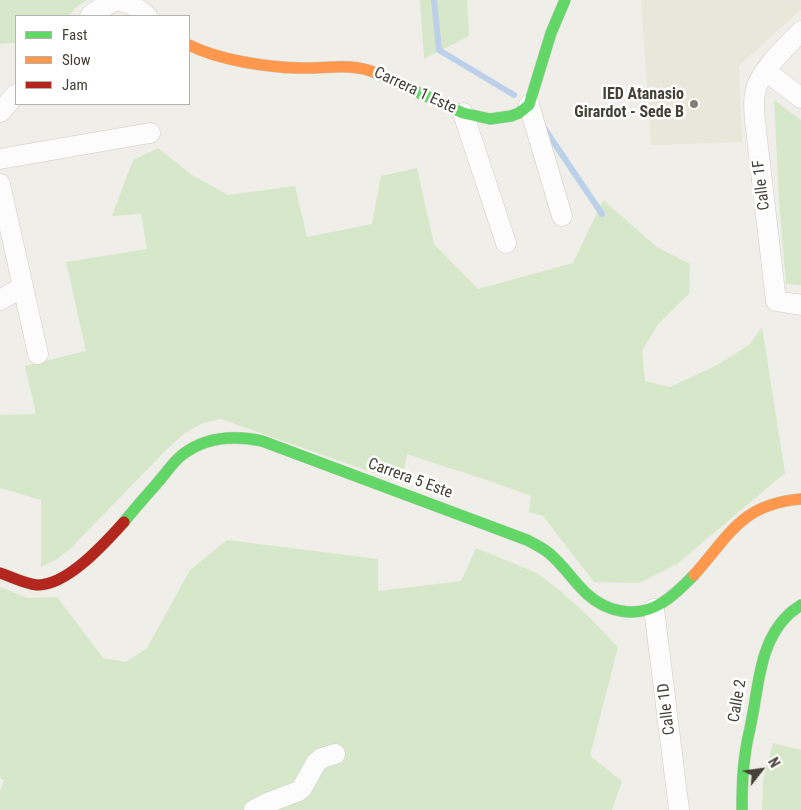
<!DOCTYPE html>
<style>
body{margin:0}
#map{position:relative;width:801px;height:810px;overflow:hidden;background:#efeee9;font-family:"Roboto Condensed",sans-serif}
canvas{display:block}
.legend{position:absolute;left:15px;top:15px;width:175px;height:90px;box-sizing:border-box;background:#fff;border:1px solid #b4b3af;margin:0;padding:6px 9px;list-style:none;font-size:15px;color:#444136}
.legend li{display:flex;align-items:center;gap:10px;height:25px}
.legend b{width:25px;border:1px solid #b4b3af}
.north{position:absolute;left:736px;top:745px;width:50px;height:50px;-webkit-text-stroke:4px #fff;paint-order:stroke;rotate:60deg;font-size:14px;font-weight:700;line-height:20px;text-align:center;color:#444136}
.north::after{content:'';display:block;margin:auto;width:18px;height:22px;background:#444136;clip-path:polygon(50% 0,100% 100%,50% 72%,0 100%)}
</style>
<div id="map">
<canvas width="801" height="810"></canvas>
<ul class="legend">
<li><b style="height:6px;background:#63d668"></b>Fast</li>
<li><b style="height:6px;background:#ff974d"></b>Slow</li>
<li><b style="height:6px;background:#b3261e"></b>Jam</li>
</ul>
<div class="north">N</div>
</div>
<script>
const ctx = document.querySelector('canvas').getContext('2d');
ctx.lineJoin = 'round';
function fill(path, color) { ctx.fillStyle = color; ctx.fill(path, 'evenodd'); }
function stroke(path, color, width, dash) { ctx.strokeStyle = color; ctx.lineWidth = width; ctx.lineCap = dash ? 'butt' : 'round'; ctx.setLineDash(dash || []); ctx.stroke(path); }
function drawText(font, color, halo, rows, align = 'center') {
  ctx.font = font + ' "Roboto Condensed",sans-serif'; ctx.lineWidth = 5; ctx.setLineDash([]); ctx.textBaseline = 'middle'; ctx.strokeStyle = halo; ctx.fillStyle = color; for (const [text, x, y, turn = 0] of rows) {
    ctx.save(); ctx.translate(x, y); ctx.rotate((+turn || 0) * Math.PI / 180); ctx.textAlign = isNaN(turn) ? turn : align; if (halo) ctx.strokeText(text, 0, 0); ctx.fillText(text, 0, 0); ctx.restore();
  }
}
const education = new Path2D(`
 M641 0H801V9L739 66 742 142 651 145Z`);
const green = new Path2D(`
 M0 0H87L75 8 69 16H16V56L15 43 0 44Z
 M420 0H467L469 36 424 59Z
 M774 100 801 120V285L786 284 779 201Z
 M158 148 192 175 228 195 295 186 307 237 372 224 381 176 417 168 434 244 478 289 573 263 603 200 657 247 690 264 689 294 658 324 642 351 645 381 670 387 717 365 749 345 762 327 785 473 677 564 639 583 594 582 543 516 529 512 531 496C490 480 448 468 407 454L402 483 221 419 203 423 185 433 167 449 71 548 57 559 41 567V500L0 488V415L36 414 25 366 86 351 66 262 147 249 141 214 112 216 133 160Z
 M227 540 378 559V591L461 581 476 548 537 573 563 593 587 615 618 647 590 756 622 781 612 810H0V791L4 780 0 778V587L28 598 57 597 103 658 126 662 147 648 190 570Z
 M773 743 801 750V810H762L763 780Z`);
const stream = new Path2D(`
 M434 0 439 50 514 95
 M544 128 602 214`);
const street = new Path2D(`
 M117 0 131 4 147 16
 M90 16 96 11 116 0
 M801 31C787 46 761 70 756 89 753 99 754 111 755 121L776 301 801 305
 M766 71 801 98
 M529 105 562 216
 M0 112 16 94
 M463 113 506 243
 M0 159 150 133
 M0 184 38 354
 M0 300 23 287
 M654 609 679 810
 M254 810 267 803 299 791 302 788 316 763 322 758 335 754`);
const fast = new Path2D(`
 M376 73 463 113 490 119 511 116 519 113 529 105 551 33 565 0
 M124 522C135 508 147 495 159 481 166 473 173 462 182 455 205 437 234 435 262 441L527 540C535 544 543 548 550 554 564 566 574 582 587 594 597 603 608 609 621 611 652 617 674 596 694 575
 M742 810C742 792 742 774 745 756 746 743 750 731 752 718 759 683 760 641 789 614 792 611 797 608 801 605`);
const slow = new Path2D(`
 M189 45C219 60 265 67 299 68 325 69 351 62 376 73
 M694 575C730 535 741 504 801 499`);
const jam = new Path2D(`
 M0 573C12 577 25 584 37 585 67 586 105 543 124 522`);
const markers = [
 [694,104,5,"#807e75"]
];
const streetNames = [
 ["Carrera 1 Este",415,91,25],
 ["Calle 1F",762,185,-97],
 ["Carrera 5 Este",410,479,20],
 ["Calle 2",738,701,-80],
 ["Calle 1D",667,709,-97]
];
const poiNames = [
 ["IED Atanasio",684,95],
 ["Girardot - Sede B",684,113]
];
fill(education, '#e9e7d9');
fill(green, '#d7e8ca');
stroke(stream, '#bcd0ea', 6);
stroke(street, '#cdccc6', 21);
stroke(fast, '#ceccc0', 12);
stroke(slow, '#ceccc0', 12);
stroke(jam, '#ceccc0', 12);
stroke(street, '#fdfcfc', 20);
stroke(fast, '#63d668', 11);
stroke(slow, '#ff974d', 11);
stroke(jam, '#b3261e', 11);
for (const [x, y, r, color] of markers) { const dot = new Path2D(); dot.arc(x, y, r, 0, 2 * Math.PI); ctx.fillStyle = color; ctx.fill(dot); stroke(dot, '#fff', 2); }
drawText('16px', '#444136', '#fff', streetNames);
drawText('bold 16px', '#444136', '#fff', poiNames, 'right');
</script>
